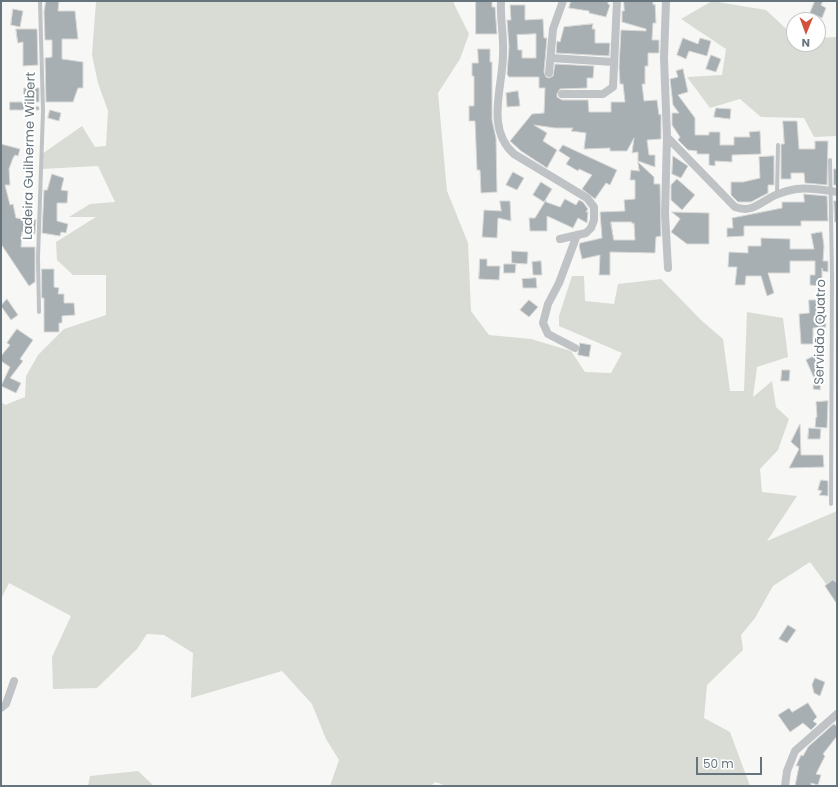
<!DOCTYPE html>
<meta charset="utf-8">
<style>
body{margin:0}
#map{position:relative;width:838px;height:787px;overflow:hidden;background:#f7f7f5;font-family:Poppins,sans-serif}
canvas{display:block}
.frame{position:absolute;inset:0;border:2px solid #66757d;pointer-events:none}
.north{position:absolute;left:786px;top:12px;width:40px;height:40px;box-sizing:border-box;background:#fff;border:1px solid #c2c8cb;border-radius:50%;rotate:181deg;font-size:11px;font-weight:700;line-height:16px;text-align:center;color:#66757d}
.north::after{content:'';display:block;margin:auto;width:14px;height:18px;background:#d1513b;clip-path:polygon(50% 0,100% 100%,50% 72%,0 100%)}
.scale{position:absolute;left:696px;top:757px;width:66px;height:18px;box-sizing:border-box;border:2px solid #66757d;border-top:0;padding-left:5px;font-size:12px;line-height:14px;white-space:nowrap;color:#66757d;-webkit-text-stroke:3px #fff;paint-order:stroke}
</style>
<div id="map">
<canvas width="838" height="787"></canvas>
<div class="frame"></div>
<div class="north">N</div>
<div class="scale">50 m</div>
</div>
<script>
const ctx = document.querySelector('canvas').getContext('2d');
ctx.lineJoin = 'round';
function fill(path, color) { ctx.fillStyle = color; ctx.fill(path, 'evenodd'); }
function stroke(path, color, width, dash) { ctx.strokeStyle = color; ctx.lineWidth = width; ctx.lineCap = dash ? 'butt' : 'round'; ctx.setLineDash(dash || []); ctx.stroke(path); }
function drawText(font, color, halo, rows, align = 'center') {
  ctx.font = font + ' Poppins,sans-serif'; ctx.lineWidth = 4; ctx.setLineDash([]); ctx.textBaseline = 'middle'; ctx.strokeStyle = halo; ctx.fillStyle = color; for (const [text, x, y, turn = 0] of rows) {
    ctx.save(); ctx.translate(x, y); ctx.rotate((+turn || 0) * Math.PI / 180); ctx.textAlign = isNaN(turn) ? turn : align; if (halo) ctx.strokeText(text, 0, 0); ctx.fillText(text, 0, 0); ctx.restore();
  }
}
const green = new Path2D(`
 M99 1H454V4L469 34 460 59 438 93 447 191 468 243 471 311 489 335 531 339 571 351 585 372 611 373 622 353 559 326V316L572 276H584L585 301 614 304 618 284 661 279 702 321 723 339 730 391H744L747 312 783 318 788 357 757 367 753 397 772 381 776 407 789 419 778 450 760 469 762 492 797 496 767 541 837 511V593L835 596 810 562 773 586 755 618 741 635 743 650 707 685 704 718 730 732 750 786H447L435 782 431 786H330L339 760 326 739 312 704 282 671 191 698 193 653 164 635 147 634 137 649 97 688 53 689 52 657 71 616 9 583 1 599V402L5 405 25 397 26 376 38 355 64 329 106 315V275H73L57 260 56 242 96 217H69L90 204 115 202 98 166 41 169 42 154 82 126 95 147 106 146 108 111 98 83 92 55 96 2Z
 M712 1 766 10 794 36V44H818V38L837 37V136L814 137 804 118 761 117 740 99 710 108 687 77 722 75 726 49 681 19Z
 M138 771 154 786H88L90 776Z`);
const building = new Path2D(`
 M46 1H59L58 11H75L78 39H62V59L83 62V88H78L73 102H46L45 58 52 57V40H45L44 12Z
 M476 1H492V7H495L497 34H476Z
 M571 1H608V4L610 5 606 17 589 13V11L569 8Z
 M624 1H653V5L655 4 656 23H653L652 40H659V53H648V66H645V84H642L644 101 657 100 659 115 661 114V139L647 140 649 155H655V167L638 161V152L632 153 634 138 627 151H610V148L584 149 586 133 571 131 573 128H555L534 125 547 133 543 141 557 150 547 168 521 151 510 141 532 114 544 113 545 88H539V77H509L507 74 509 47 507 20H511L510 5H525V20L543 19 544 38H547L544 72 546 77 549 78 553 76 555 64 594 66 593 78H587V88L560 89 557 94V97L562 100H588L589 112H611V102H625L623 84H620L619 67 621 30 646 31V29L622 22V11H624ZM536 34V58H522V50H518L517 35Z
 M815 1H823L821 5 826 8 822 18 810 13Z
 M13 9 23 11 20 27 11 25Z
 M593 24 592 29H595V43H610L609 56 556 53 557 41 560 42 564 27Z
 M16 29H37L38 65 23 66V42L18 43Z
 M683 38 698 44 700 38 711 41 707 56 689 51 686 59 677 55Z
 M478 49H490V62H492V120L496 138 497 192 481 193 480 170H477L475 121H469V106H474V76H472V63H478Z
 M711 55 721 59 716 72 706 69Z
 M683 69 688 92 678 95 695 118V135H709V132H720V145H734V137H750L749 132 760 131 761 154 732 155V162L715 161V166L709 165V154H697V151L688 150 678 140 680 137 672 125V113H679L673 105 670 79 678 77 676 71Z
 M24 88H39V102H24Z
 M518 91 520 106 507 107 506 93Z
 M10 102H21L39 107V110H10Z
 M716 108 731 109 730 119 714 117Z
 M50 110 61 113 59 121 48 118Z
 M783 121H797L799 149H815V141H828L827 185 805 183 804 173H791V179H781V144H784Z
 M1 144 20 149 18 156 15 155 13 158 9 169 10 185H5L10 205 13 204 16 218 36 220 35 234 22 232 21 247H35V282L29 286 1 244Z
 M563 145 617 170 610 185 606 183 595 199 582 189 592 175 579 169 578 171 566 164 570 158 559 151Z
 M673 156 688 166 681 178 672 174Z
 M774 156V185H768V193L751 202H738L731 195V182H743L760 178 759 157Z
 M638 162 654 177V184H660L661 236 656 237 655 253 610 252V275H599L600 255 582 259 579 246 580 243 602 238 600 212 625 211 624 200 635 199V180H630L631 170 639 171ZM611 222H632V224L634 223 635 240H614Z
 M834 169H837V185H834Z
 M513 172 524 178 517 190 506 185Z
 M52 174 64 178 61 190 68 191 67 203H57V221L68 224 66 233 61 232 60 236 42 233 44 190H47Z
 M677 179 695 195 682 210 671 200V185Z
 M541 182 552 189 544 202 533 195Z
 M804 194 827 196 828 221H801V226H744V236L727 237V228H733L732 218 782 208V202H804Z
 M565 199 576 205 579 200 583 202 588 209 586 212H588L587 223 578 218 573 228 547 216V231H530L529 218H535L546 200V202L560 207Z
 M500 201H510L511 221 498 218 497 238 482 237 484 210 501 211Z
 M834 201H837V222H835Z
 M672 212 709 213V244H687L671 232 680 219Z
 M822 232 824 246 823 261H828V272L823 271 822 268V286L810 285V275H815V261H790V273H768L774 293 767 296 761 276H746L745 285H735L737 267H728L729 252 748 253V246H761V238L790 239V249H814L811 234Z
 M512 251 528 252 527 264 512 263Z
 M480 259H487V266H500L499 280 479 279Z
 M541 261 542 275H533L532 262Z
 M504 264H516L515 273H504Z
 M42 269H54V287L59 288 58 294H64V303H74L75 315 62 316V323H59V332H44V298H42Z
 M536 278 537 288H523L522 279Z
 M7 299 18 315 11 320 1 306Z
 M529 300 538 307 529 317 520 310Z
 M809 300H823L826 327 813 328V344H801L799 314 809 313Z
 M17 329 33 340 20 359 23 361 10 378 21 383 16 393 1 386 10 367 1 361V356L10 345 7 343Z
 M580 343 591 345 589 357 578 355Z
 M814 356 822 373 820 390 813 389 814 378 806 360Z
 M782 370H790L789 381H781Z
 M828 401 827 428 815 427 816 417H817L816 402Z
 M800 424 801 455H823L824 467 789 468 799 449 791 442Z
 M809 428 821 429 820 439H808Z
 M821 480 828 481V496L819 495 822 491 818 490Z
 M833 580 837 583V604L825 586Z
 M788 625 796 630 787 643 779 639Z
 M815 678 825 682 820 696 814 693 812 685Z
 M808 703 817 717 813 721 817 724 811 730 803 723 790 732 778 715 789 708 792 712Z
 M834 724 837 727V736L823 754 825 756 816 774 821 775 818 785 811 783V786H795L799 766H796L801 755 803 756 808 747Z`);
const lane = new Path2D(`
 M830 160 832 275 831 504
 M777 194 778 145
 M39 312 38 257 43 111 40 1`);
const street = new Path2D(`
 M501 1C500 19 504 36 503 54 503 87 485 128 514 154L587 198 594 207V220L591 228 586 233 560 239
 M666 1 664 58 667 137 665 214 668 268
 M551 58 613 62
 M549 73 553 29 563 1
 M562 94H603L613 87 617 1
 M667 137 735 207C754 214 762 200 778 194 783 192 790 190 796 189 810 187 824 190 837 192
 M575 348 548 334 543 323 548 304 559 283 577 235
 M1 708 6 704 14 681
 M785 786 787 771 795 751 837 714`);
const streetNames = [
 ["Ladeira Guilherme Wilbert",30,156,-89],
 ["Servidão Quatro",821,332,-89]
];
fill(green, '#d8dcd4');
fill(building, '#a7afb3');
stroke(building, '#d9d9d7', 1);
stroke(lane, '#bfc3c6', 4);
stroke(street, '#bfc3c6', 8);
drawText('13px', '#66757d', '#fff', streetNames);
</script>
